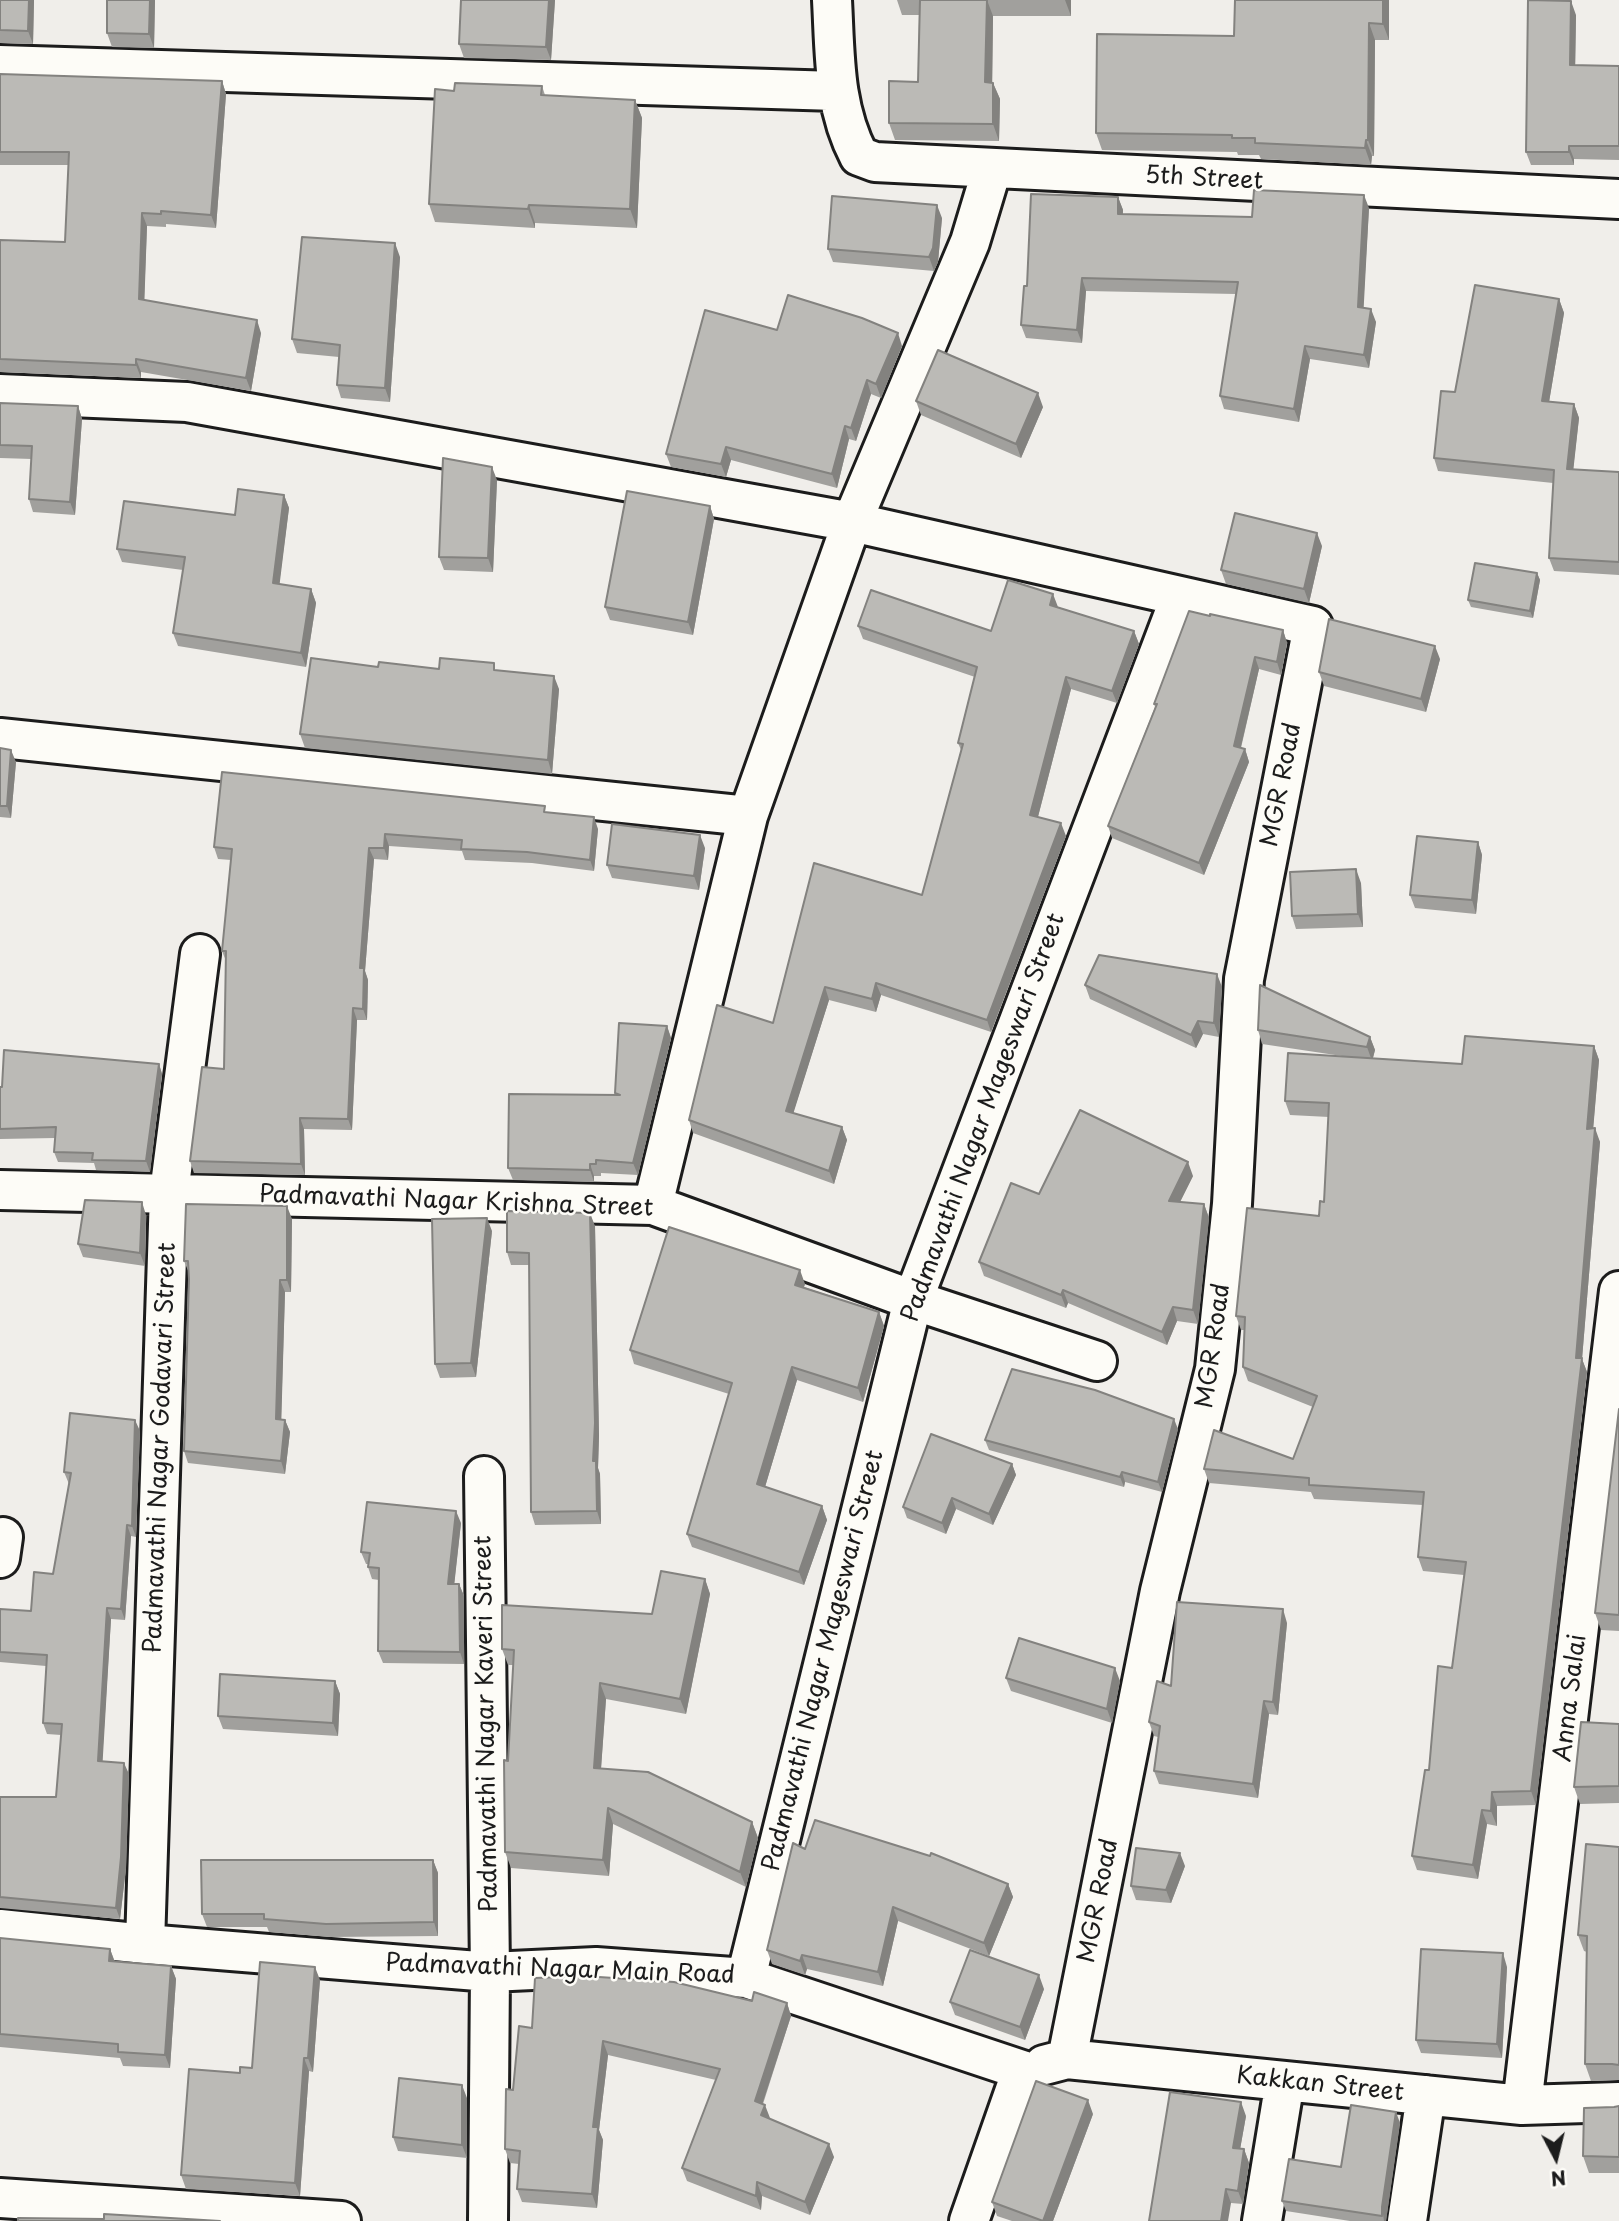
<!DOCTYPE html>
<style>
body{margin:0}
#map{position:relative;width:1619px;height:2221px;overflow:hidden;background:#f0eeea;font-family:"Playpen Sans",sans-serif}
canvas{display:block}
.north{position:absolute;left:1521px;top:2123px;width:70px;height:70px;-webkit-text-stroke:5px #fdfcf7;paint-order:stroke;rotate:173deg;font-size:19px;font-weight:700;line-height:28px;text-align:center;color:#1c1c1c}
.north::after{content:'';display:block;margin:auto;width:24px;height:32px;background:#1c1c1c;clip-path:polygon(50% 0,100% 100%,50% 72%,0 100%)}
</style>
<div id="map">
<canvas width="1619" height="2221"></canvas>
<div class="north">N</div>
</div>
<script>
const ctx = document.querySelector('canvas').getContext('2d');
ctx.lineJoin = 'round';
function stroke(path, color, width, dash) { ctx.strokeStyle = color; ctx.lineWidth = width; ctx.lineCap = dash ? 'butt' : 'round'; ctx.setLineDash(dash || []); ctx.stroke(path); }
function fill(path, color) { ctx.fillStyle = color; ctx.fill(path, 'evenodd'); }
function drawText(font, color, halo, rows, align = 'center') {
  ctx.font = font + ' "Playpen Sans",sans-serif'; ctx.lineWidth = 5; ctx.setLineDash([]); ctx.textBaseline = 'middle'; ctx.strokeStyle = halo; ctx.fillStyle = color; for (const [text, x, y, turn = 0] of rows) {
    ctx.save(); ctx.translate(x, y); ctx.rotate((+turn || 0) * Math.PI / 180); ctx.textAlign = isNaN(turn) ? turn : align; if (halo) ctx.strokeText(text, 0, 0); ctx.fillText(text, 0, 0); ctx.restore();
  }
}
const street = new Path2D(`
 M832 0C835 55 833 106 859 156L875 162 1619 199
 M0 65 836 91
 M0 394 187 402 852 522 1313 626 1244 979 1232 1204 1215 1369 1160 1591 1067 2059
 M0 738 748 816
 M0 1190 653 1205 913 1300 1097 1361
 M653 1205 748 816 852 522 970 242 992 169
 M484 1476 490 1972 488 2221
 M0 1558 3 1537
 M0 1929 145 1944 490 1972 596 1967 746 1978 1022 2070
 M145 1944 169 1193 200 954
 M746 1978 913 1300 1180 598
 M1044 2065 1067 2059 1522 2105 1619 2102
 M1522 2105 1619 1291
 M0 2198 341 2221
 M969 2221 1022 2070
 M1262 2221 1285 2081
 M1407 2221 1426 2095`);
const wall = new Path2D(`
 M0 0H34L33 44 0 43Z
 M155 0 154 48 112 47 107 33Z
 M461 0H555L551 60 464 58 459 44Z
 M897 0H1071V16H993L992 83H993L1000 99 999 141 895 140 889 123 918 82 919 15H902Z
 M1235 0H1389V40H1375L1374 156H1372L1371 165 1261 159 1259 155H1238L1237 152 1102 150 1096 133 1234 36Z
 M1576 15 1575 65 1619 66V160L1574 159V165H1531L1526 152Z
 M0 74 222 81 226 94 216 228 166 224V227L147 226 144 300 261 333 251 391 141 372V378L0 372V240L65 242 69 165H0Z
 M542 86 545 95 635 100 642 118 637 228 535 223V228L435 222 429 204 454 91Z
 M1118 197 1123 210V214L1252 217 1369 208 1363 308 1376 322 1369 368 1310 359 1299 422 1224 409 1220 396 1236 294 1086 291 1082 343 1026 338 1021 325 1027 286Z
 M942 218 938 262 934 271 833 262 828 249Z
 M400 257 390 402 341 398 337 385 339 357 297 353 292 339Z
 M1559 299 1564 313 1549 402 1574 404 1579 418 1573 469 1619 472V575L1554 571 1549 558 1553 483 1438 471 1434 458 1455 392Z
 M902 346 881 398 871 394 856 441 849 439 837 488 731 460 726 477 671 467 666 454Z
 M916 401 1043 407 1021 458 921 415Z
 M0 403 78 406 82 419 75 515 33 512 29 499 32 459 0 458Z
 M497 480 493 572 444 570 439 557Z
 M284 495 289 508 279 584 311 589 316 603 306 667 178 646 173 633 183 570 122 562 117 549 235 515Z
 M710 506 714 519 693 635 610 620 605 607Z
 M1322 546 1309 603 1226 584 1221 570Z
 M1537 573 1540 580 1533 618 1471 607 1468 600Z
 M1058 607 1134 631 1139 644 1117 703 1071 689 1038 817 1066 836 991 1032 881 995 876 1012 829 1000 793 1113 842 1127 847 1140 834 1184 693 1133 689 1120 773 1023 922 895 961 750 958 743 975 677 863 639 858 626 991 631Z
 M1210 616 1283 630 1287 643 1281 675 1259 669 1241 748 1245 749 1249 762 1204 875 1112 838 1108 826 1155 707 1154 704Z
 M1440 659 1426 712 1324 686 1319 672Z
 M378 667 497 670 559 689 552 774 305 748 300 734Z
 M0 748 16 762 11 818 0 817Z
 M547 812 598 829 594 871 532 863 465 860 462 851 389 846 388 860 374 859 365 971 368 980 367 1020H357L352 1130 304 1129 305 1175 194 1173 190 1161 224 1069 226 961 222 951 231 860 218 859 214 847Z
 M1478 842 1482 855 1476 914 1415 908 1410 895Z
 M705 848 699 890 612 878 607 865Z
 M1361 883 1363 927 1296 929 1292 916Z
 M1085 985 1222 987 1219 1037 1203 1034 1196 1048 1090 999Z
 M667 1026 671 1038 638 1175 601 1173V1176H594V1182L513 1180 508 1168 615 1095V1093Z
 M1258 1030 1370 1037 1375 1050 1373 1058 1462 1064 1594 1046 1599 1060 1593 1128 1600 1142 1582 1359 1587 1372 1536 1805 1497 1806V1826L1487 1824 1478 1879 1417 1870 1412 1856 1429 1770 1452 1668 1464 1575 1423 1571 1418 1557 1423 1505 1314 1499 1311 1492 1209 1483 1204 1469 1293 1459 1313 1407 1248 1381 1243 1367 1244 1330H1241L1236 1316 1319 1216 1324 1202 1329 1117 1290 1115 1285 1101 1342 1056 1262 1044Z
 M159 1064 162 1074 150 1172 96 1170 94 1163 58 1162 54 1152 55 1138 0 1139V1087Z
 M1193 1176 1180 1202 1204 1204 1209 1218 1198 1324 1177 1321 1167 1345 1068 1303 1066 1308 984 1276 979 1262 1039 1194Z
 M146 1215 145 1266 83 1257 78 1244Z
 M292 1219 291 1292H285L281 1419 285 1420 290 1432 285 1474 188 1463 184 1451 189 1279V1273L184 1261Z
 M595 1226 599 1436 598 1468 600 1474 601 1524 535 1525 531 1512 529 1265H511L507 1252Z
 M492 1231 476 1377 440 1378 435 1364Z
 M805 1284 804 1287 879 1312 884 1326 863 1402 797 1380 765 1487 822 1506 827 1520 804 1585 692 1547 687 1534 729 1394 634 1364 630 1350Z
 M1619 1409V1631L1601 1630 1595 1613Z
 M1178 1429 1162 1492 1125 1482 1124 1487 989 1450 985 1440Z
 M140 1431 136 1537 131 1536 125 1620 111 1619 102 1761 129 1774 126 1868 120 1919 0 1908V1797H56L61 1735 47 1734 43 1723 46 1666 0 1662V1609L31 1611 53 1574 69 1484 64 1472Z
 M1012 1464 1016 1475 993 1525 956 1509 946 1534 907 1518 903 1507Z
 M461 1523 454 1584H459L464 1596V1664L383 1663 378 1651 379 1580 372 1579 368 1567V1564H366L361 1552Z
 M705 1579 710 1594 686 1714 606 1699 601 1768 752 1822 758 1838 746 1887 613 1824 609 1876 511 1868 505 1852 514 1665H508L502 1649 652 1614Z
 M1287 1623 1278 1715 1269 1714 1258 1798 1159 1784 1154 1771 1158 1737 1154 1736 1149 1722 1171 1686Z
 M1006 1678 1120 1681 1112 1723 1011 1691Z
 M335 1681 340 1694 338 1736 223 1729 218 1716Z
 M1619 1724V1803L1580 1804 1574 1787Z
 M1619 1847V2080L1591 2081 1585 2064 1587 1952 1584 1951 1578 1935Z
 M805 1849 1008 1884 1013 1897 989 1956 898 1921 883 1986 807 1969 805 1975 772 1964 767 1950Z
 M433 1860 438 1873V1936L330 1937 269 1932 267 1927H207L202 1914Z
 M1185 1866 1171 1903 1136 1900 1131 1886Z
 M0 1938 110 1949 115 1962 171 1966 176 1979 170 2068 123 2066 120 2058 0 2047Z
 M1507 1967 1502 2058 1421 2053 1416 2040Z
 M320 1980 313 2072 309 2071 300 2196 186 2189 181 2175 240 2073 252 2068Z
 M1044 1989 1025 2040 955 2015 950 2002Z
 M752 2001 787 2003 791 2016 763 2104 770 2119 834 2157 810 2215 762 2196 761 2210 687 2181 682 2168 716 2080 608 2055 599 2130 603 2140 597 2208 522 2202 517 2189 519 2164 510 2163 505 2149 513 2090 532 2028Z
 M467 2098V2158L398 2151 393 2137Z
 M1619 2106V2173H1589L1583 2156 1614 2107Z
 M1093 2114 1053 2221H1012L997 2216 992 2202Z
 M1246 2116 1240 2149H1244L1249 2163 1243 2204 1231 2203 1149 2221Z
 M1400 2123 1386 2221H1350L1286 2211 1282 2201 1341 2167Z`);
const shadedWall = new Path2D(`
 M29 0H34L33 44 28 31Z
 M150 0H155L154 48 149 34Z
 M549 0H555L551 60 546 47Z
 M987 0 993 16 992 99 985 82Z
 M1065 0H1071V16Z
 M1383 0H1389V40L1383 24Z
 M1571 1 1576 15 1575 79 1570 65Z
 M1369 23 1375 40 1374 156 1368 140Z
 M222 81 226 94 216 228 211 215Z
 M993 83 1000 99 999 141 993 124Z
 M635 100 642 118 637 228 630 209Z
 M1366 140 1372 156 1371 165 1365 148Z
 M1569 146 1574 159V165L1569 152Z
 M1364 195 1369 208 1363 320 1358 307Z
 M1118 197 1123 210 1122 227 1118 214Z
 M529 205 535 223V228L528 209Z
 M937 205 942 218 938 262 934 271 929 257Z
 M142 213 147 226 144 312 139 299Z
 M395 243 400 257 390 402 385 388Z
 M1082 278 1086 291 1082 343 1077 330Z
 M1559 299 1564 313 1547 414 1542 401Z
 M1371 309 1376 322 1369 368 1364 355Z
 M257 320 261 333 251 391 246 378Z
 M898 333 902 346 881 398 876 384Z
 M1305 346 1310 359 1299 422 1294 409Z
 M136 359 141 372V378L136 365Z
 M867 380 871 394 856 441 851 428Z
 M1038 393 1043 407 1021 458 1016 444Z
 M1574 404 1579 418 1572 482 1567 469Z
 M78 406 82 419 75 515 70 502Z
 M845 426 849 439 837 488 832 474Z
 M726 447 731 460 726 477 721 464Z
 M492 467 497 480 493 572 488 558Z
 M284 495 289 508 278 597 273 583Z
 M710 506 714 519 693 635 688 622Z
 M1317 533 1322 546 1309 603 1304 589Z
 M1537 573 1540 580 1533 618 1530 611Z
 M311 589 316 603 306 667 301 653Z
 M1053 594 1058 607 1050 605Z
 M1283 630 1287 643 1281 675 1277 662Z
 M1134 631 1139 644 1117 703 1112 691Z
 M1435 646 1440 659 1426 712 1421 699Z
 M1255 657 1259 669 1238 759 1234 746Z
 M554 676 559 689 552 774 548 760Z
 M1066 677 1071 689 1035 828 1030 815Z
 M1245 749 1249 762 1204 875 1199 863Z
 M11 750 16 762 11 818 7 806Z
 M594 817 598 829 594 871 590 860Z
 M1061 823 1066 836 991 1032 987 1020Z
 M385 834 389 846 388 860 384 848Z
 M700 835 705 848 699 890 694 876Z
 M1478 842 1482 855 1476 914 1472 900Z
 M369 848 374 859 365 971 368 980 367 1020 363 1009 360 968Z
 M1356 869 1361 883 1363 927 1358 914Z
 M1217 974 1222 987 1219 1037 1214 1023Z
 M876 983 881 995 876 1012 872 999Z
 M825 987 829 1000 790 1124 786 1111Z
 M353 1008 357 1020 352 1130 348 1119Z
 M1198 1021 1203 1034 1196 1048 1191 1035Z
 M667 1026 671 1038 638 1175 633 1163Z
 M1370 1037 1375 1050 1372 1061 1367 1047Z
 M1594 1046 1599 1060 1592 1143 1587 1129Z
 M159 1064 162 1074 150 1172 146 1161Z
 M300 1118 304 1129 305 1175 301 1164Z
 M842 1127 847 1140 834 1184 829 1171Z
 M1595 1128 1600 1142 1582 1359 1587 1372 1536 1805 1531 1791 1576 1358Z
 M1188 1162 1193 1176 1174 1214 1169 1201Z
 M590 1164 594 1176V1182L590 1170Z
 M142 1202 146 1215 145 1266 140 1253Z
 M1204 1204 1209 1218 1198 1324 1193 1310Z
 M287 1206 292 1219 291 1292 287 1280Z
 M590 1213 595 1226 599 1436 598 1468 600 1474 601 1524 597 1511 593 1461Z
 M487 1218 492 1231 476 1377 471 1363Z
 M800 1270 805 1284 800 1298 795 1285Z
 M280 1280 285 1292 281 1431 276 1419Z
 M1063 1290 1068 1303 1066 1308 1061 1295Z
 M1173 1307 1177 1321 1167 1345 1162 1332Z
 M879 1312 884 1326 863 1402 858 1388Z
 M792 1367 797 1380 762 1497 757 1484Z
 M1174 1419 1178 1429 1162 1492 1158 1482Z
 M135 1420 140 1431 136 1537 132 1526Z
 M285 1420 290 1432 285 1474 281 1461Z
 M1012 1464 1016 1475 993 1525 989 1514Z
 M1122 1472 1125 1482 1124 1487 1120 1477Z
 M952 1498 956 1509 946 1534 942 1523Z
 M822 1506 827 1520 804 1585 799 1572Z
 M456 1511 461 1523 453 1596 448 1584Z
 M127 1525 131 1536 125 1620 121 1609Z
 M705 1579 710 1594 686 1714 680 1699Z
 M459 1584 464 1596V1664L460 1652Z
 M107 1608 111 1619 102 1772 98 1761Z
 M1283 1609 1287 1623 1278 1715 1273 1702Z
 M1115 1668 1120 1681 1112 1723 1107 1709Z
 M335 1681 340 1694 338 1736 333 1723Z
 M600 1683 606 1699 600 1783 594 1768Z
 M1264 1701 1269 1714 1258 1798 1253 1784Z
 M124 1763 129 1774 126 1868 120 1919 116 1908Z
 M1492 1792 1497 1806V1826L1491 1811Z
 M608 1808 613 1824 609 1876 603 1860Z
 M1482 1810 1487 1824 1478 1879 1473 1865Z
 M752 1822 758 1838 746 1887 740 1872Z
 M1180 1853 1185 1866 1171 1903 1166 1890Z
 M433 1860 438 1873V1936L434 1922Z
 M1008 1884 1013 1897 989 1956 984 1943Z
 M893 1907 898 1921 883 1986 878 1972Z
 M110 1949 115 1963 109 1961Z
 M1503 1953 1507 1967 1502 2058 1497 2044Z
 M802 1955 807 1969 805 1975 800 1961Z
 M171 1966 176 1979 170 2068 165 2055Z
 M315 1967 320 1980 313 2072 308 2058Z
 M1039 1975 1044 1989 1025 2040 1020 2027Z
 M787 2003 791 2016 759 2114 755 2101Z
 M603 2041 608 2055 599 2130 603 2140 597 2208 592 2194 593 2127Z
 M304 2058 309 2071 300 2196 295 2183Z
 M462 2085 467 2098V2158L462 2145Z
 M1088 2100 1093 2114 1053 2221H1043Z
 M1241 2102 1246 2116 1238 2161 1233 2148Z
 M765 2105 770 2118 761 2115Z
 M1396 2112 1400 2123 1386 2221H1384L1382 2207Z
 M829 2144 834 2157 810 2215 805 2202Z
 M1244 2149 1249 2163 1243 2204 1238 2191Z
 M757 2182 762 2196 761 2210 756 2196Z
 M1226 2189 1231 2203 1228 2221H1221Z`);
const building = new Path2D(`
 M0 0H29L28 31 0 30Z
 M107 0H150L149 34 107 33Z
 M461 0H549L546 47 459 44Z
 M920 0H987L985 82 993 83V124L889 123V81L918 82Z
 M1235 0H1383V24L1369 23 1368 140H1366L1365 148 1255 143V138H1232V135L1096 133 1097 34 1234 36Z
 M1528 0 1571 1 1570 65 1619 66V146H1569V152H1526Z
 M0 74 222 81 211 215 161 211V214L142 213 139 299 257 320 246 378 136 359V365L0 359V240L65 242 69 152H0Z
 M455 83 542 86 541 95 635 100 630 209 529 205 528 209 429 204 435 89 454 91Z
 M1254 190 1364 195 1358 307 1371 309 1364 355 1305 346 1294 409 1220 396 1238 282 1082 278 1077 330 1021 325 1024 286H1027L1031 194 1118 197V214L1252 217Z
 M832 196 937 205 933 248 929 257 828 249Z
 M302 237 395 243 385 388 337 385 340 345 292 339Z
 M1475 285 1559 299 1542 401 1574 404 1567 469 1619 472V562L1549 558 1554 470 1434 458 1441 391 1455 392Z
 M788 295 862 318 898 333 876 384 867 380 851 428 845 426 832 474 726 447 721 464 666 454 705 310 777 330Z
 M938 350 1038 393 1016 444 916 401Z
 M0 403 78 406 70 502 29 499 32 446 0 445Z
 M443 458 492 467 488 558 439 557Z
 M238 489 284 495 273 583 311 589 301 653 173 633 185 557 117 549 124 501 235 515Z
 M627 491 710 506 688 622 605 607Z
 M1235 513 1317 533 1304 589 1221 570Z
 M1475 563 1537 573 1530 611 1468 600Z
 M1008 580 1053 594 1050 605 1134 631 1112 691 1066 677 1030 815 1061 823 987 1020 876 983 872 999 825 987 786 1111 842 1127 829 1171 689 1120 717 1005 773 1023 814 863 922 895 963 744 958 743 977 667 858 626 871 590 991 631Z
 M1189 611 1210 616V614L1283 630 1277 662 1255 657 1234 746 1245 749 1199 863 1108 826 1157 704H1154Z
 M1329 619 1435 646 1421 699 1319 672Z
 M311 658 378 667 379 662 439 669 440 658 494 663V670L554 676 548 760 300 734Z
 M0 748 11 750 7 806H0Z
 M222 772 545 806 544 812 594 817 590 860 527 852 461 849 462 840 385 834 384 848H369L360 968H364L363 1009 353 1008 348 1119 300 1118 301 1164 190 1161 202 1067 224 1069 226 951H222L232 849 214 847Z
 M612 824 700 835 694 876 607 865Z
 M1417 836 1478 842 1472 900 1410 895Z
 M1356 869 1358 914 1292 916 1290 872Z
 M1099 955 1217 974 1214 1023 1198 1021 1191 1035 1085 985Z
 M1260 985 1370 1037 1367 1047 1258 1030Z
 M619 1023 667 1026 633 1163 596 1160V1164H590V1170L508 1168 509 1094 620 1095 615 1093Z
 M1465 1036 1594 1046 1587 1129 1595 1128 1576 1358H1582L1531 1791 1492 1792 1491 1811 1482 1810 1473 1865 1412 1856 1425 1770H1429L1438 1666 1452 1668 1466 1562 1418 1557 1424 1492 1309 1485V1478L1204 1469 1214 1430 1293 1459 1317 1396 1243 1367 1245 1317 1236 1316 1247 1208 1319 1216 1320 1201 1324 1202 1329 1103 1285 1101 1288 1053 1462 1064Z
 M4 1050 159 1064 146 1161 92 1160 93 1153 54 1152 56 1127 0 1129V1087H2Z
 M1080 1110 1188 1162 1169 1201 1204 1204 1193 1310 1173 1307 1162 1332 1063 1290 1061 1295 979 1262 1011 1183 1039 1194Z
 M85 1200 142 1202 140 1253 78 1244Z
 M186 1204 287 1206V1280H280L276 1419 285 1420 281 1461 184 1451 189 1279 188 1261H184Z
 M507 1211 590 1213 595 1423 593 1461H596L597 1511 531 1512 529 1253 507 1252Z
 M487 1218 471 1363 435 1364 432 1219Z
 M669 1227 800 1270 795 1285 879 1312 858 1388 792 1367 757 1484 822 1506 799 1572 687 1534 732 1383 630 1350Z
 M1012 1369 1095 1390 1174 1419 1158 1482 1122 1472 1120 1477 985 1440Z
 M1619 1409V1615L1595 1613Z
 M70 1413 135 1420 132 1526 127 1525 121 1609 107 1608 98 1761 124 1763 121 1857 116 1908 0 1897V1797H56L62 1724 43 1723 47 1655 0 1652V1609L31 1611 34 1572 53 1574 71 1473 64 1472Z
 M931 1434 1012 1464 989 1514 952 1498 942 1523 903 1507Z
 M367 1502 456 1511 448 1584H459L460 1652 378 1651 379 1568 368 1567 370 1553 361 1552Z
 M661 1571 705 1579 680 1699 600 1683 594 1768 648 1772 752 1822 740 1872 608 1808 603 1860 505 1852 504 1760 508 1761 514 1650 502 1649V1605L652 1614Z
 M1177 1602 1283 1609 1273 1702 1264 1701 1253 1784 1154 1771 1160 1726 1149 1722 1157 1681 1171 1686Z
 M1019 1638 1115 1668 1107 1709 1006 1678Z
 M220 1674 335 1681 333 1723 218 1716Z
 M1581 1722 1619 1724V1786L1574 1787Z
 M815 1820 930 1856 931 1853 1008 1884 984 1943 893 1907 878 1972 802 1955 800 1961 767 1950 793 1843 805 1849Z
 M1586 1844 1619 1847V2065L1612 2064H1585L1587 1936 1578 1935Z
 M1136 1848 1180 1853 1166 1890 1131 1886Z
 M201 1860H433L434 1922 326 1924 264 1919V1914H202Z
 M0 1938 110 1949 109 1961 171 1966 165 2055 118 2052V2044L0 2034Z
 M1421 1949 1503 1953 1497 2044 1416 2040Z
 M970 1950 1039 1975 1020 2027 950 2002Z
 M260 1962 315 1967 308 2058H304L295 2183 181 2175 189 2069 240 2073V2067L252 2068Z
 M584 1976 674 1982 752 2001 754 1992 787 2003 755 2101 765 2105 761 2115 829 2144 805 2202 757 2182 756 2196 682 2168 720 2069 603 2041 593 2127H598L592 2194 517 2189 520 2151 505 2149 506 2089 513 2090 519 2026 532 2028 535 1978Z
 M399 2078 462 2085V2145L393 2137Z
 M1036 2081 1088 2100 1043 2221 992 2202Z
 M1170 2092 1241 2102 1233 2148 1244 2149 1238 2191 1226 2189 1221 2221H1149Z
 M1351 2105 1396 2112 1382 2207V2216L1282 2201 1289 2159 1341 2167Z
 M1619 2106V2157L1583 2156 1584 2108 1614 2107Z
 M104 2214 220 2221H18V2218L104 2219Z`);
const streetNames = [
 ["5th Street",1204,179,3],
 ["MGR Road",1282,785,-79],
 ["Padmavathi Nagar Mageswari Street",984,1118,-70],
 ["Padmavathi Nagar Krishna Street",456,1202,2],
 ["MGR Road",1214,1346,-82],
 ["Padmavathi Nagar Godavari Street",161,1448,-88],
 ["Padmavathi Nagar Mageswari Street",824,1661,-76],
 ["Anna Salai",1571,1698,-83],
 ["Padmavathi Nagar Kaveri Street",487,1724,-91],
 ["MGR Road",1099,1901,-79],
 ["Padmavathi Nagar Main Road",560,1970,2],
 ["Kakkan Street",1320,2085,6]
];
stroke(street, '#1c1c1c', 44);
stroke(street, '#fdfcf7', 38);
fill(wall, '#a1a09d');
fill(shadedWall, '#83827f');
fill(building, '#bbbab6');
stroke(building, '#83827f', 2);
drawText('24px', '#1c1c1c', '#fdfcf7', streetNames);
</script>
